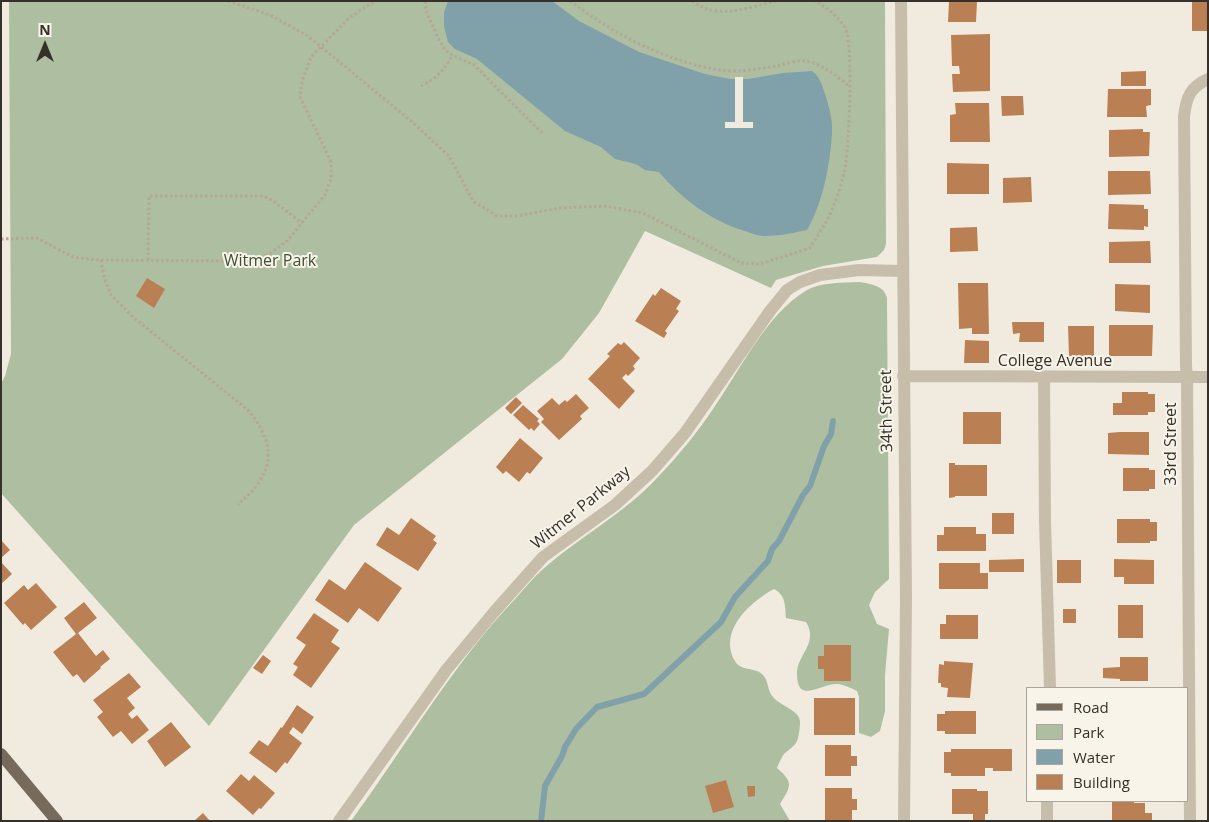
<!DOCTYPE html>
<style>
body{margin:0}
#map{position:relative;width:1209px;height:822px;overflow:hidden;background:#f0ebde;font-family:"Open Sans",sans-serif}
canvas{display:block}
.frame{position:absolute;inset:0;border:2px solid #36302a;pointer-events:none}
.legend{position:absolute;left:1026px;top:687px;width:162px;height:115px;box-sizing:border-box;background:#f8f4ea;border:1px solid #aaa69d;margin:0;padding:6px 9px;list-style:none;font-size:15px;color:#36302a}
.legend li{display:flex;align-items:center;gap:10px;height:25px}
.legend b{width:25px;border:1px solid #aaa69d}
.north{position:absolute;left:20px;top:20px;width:50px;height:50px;-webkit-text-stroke:4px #f8f4ea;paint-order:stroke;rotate:0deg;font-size:14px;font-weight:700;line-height:20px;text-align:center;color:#36302a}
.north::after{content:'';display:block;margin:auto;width:18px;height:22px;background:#36302a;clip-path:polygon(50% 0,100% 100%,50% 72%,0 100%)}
</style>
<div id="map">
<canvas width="1209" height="822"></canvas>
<div class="frame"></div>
<ul class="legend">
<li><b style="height:6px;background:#766a5c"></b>Road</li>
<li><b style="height:14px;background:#aebea0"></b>Park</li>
<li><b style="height:14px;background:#80a0aa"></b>Water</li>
<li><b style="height:14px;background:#ba8053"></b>Building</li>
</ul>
<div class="north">N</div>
</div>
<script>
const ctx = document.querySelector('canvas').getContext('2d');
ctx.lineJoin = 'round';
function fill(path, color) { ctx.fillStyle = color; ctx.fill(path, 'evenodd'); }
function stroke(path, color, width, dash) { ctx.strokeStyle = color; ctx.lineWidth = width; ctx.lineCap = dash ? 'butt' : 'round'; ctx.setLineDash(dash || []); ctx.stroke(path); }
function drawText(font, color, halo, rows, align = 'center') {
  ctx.font = font + ' "Open Sans",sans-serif'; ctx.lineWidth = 4; ctx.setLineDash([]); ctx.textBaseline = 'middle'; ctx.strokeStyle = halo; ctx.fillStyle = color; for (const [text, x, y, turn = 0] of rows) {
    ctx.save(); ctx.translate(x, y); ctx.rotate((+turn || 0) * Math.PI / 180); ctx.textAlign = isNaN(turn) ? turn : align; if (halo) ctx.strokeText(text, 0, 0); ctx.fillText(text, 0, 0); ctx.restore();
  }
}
const green = new Path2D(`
 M9 1H885L886 244 884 250 877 257 823 266 776 280 771 288 645 231 599 313 562 359 354 525 209 726 1 493V384L5 376 11 354Z
 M859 282C870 284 884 285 887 298L889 579 875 592 869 605 877 624 889 629 885 675V711L880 731 871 737 859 733V697L857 691C851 688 844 685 838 684 820 683 797 706 797 673 797 655 819 643 806 622L786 618C785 606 786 595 774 589 750 602 718 631 735 661 740 671 754 667 762 674 769 680 767 691 773 697 780 706 800 710 800 722 800 727 799 736 797 741 795 746 788 750 784 754 781 758 779 763 777 768 794 783 791 786 780 804L790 821H351C406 746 452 665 516 598 525 588 533 578 542 570 579 537 624 514 658 477 678 456 697 433 713 409 739 372 766 314 807 290 821 282 842 283 859 282Z`);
const water = new Path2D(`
 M448 1H552L579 21 639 52 705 74 730 79H748L783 73 812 71C820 77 822 85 825 94 829 106 833 120 832 133 830 164 823 203 807 230 793 233 778 236 764 236 758 236 751 233 745 231 711 221 682 199 659 172L645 170 636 164 615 159 601 147 565 131 477 59 455 49 448 42 444 26V12Z`);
const pier = new Path2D(`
 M735 77H743V122H753V128H725V122H735Z`);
const stream = new Path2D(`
 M541 821 545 786 562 756 565 747 576 729 597 707 644 694 721 622 735 597 768 561 772 549 779 541 803 495 810 486 824 446 831 434 833 421`);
const building = new Path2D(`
 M949 1H977L976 22H948Z
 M1192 1H1208V31H1192Z
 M990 34V91L953 92 952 74H960L959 66H952L951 35Z
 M1146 71V86H1121V72Z
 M1108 89H1151V105L1146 106 1147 117H1107Z
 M1001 96H1023L1024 115 1002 116Z
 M955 103H989L990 142H950V115L956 114Z
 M1143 129V132H1150L1149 156 1109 157V130Z
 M947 163 989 164V194H947Z
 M1108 171H1150L1151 194 1108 195Z
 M1031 177 1032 202 1003 203V178Z
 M1109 204 1144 205V209H1148V227L1144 226V230L1108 229Z
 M977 227 978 251 950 252V228Z
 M1150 241 1151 263H1109V242Z
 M147 278 165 289 154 308 136 296Z
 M958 283H988L989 334H972V328L959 329Z
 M1115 284 1150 285V313L1115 311Z
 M661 288 681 301 676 309 679 311 665 331 667 333 664 338 635 321 653 294 655 296Z
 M1012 322H1044V342H1019L1020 333 1013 334Z
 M1109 325H1153L1152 356H1109Z
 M1068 326H1094V356H1069Z
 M965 340 989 341V363H964Z
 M624 342 640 358 633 366 635 369 628 376 626 374 622 378 635 391 619 409 588 379 610 356 607 354 618 343 621 345Z
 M1122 392H1148V394H1155V412H1148V415H1113V403H1122Z
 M576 394 589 408 580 416 582 419 559 440 541 422 544 419 537 411 552 398 559 405 565 400 567 402Z
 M516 397 522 403 511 414 505 408Z
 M523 405 539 419 537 421 540 424 534 431 531 428 529 430 513 415Z
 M963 412H1001V444H963Z
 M1120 432H1149V455L1108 454V433Z
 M520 438 543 458 530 474 527 472 519 482 506 471 503 474 496 467Z
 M949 463H955V465H987V496H955V497L949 498Z
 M1123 468H1149V470H1155V489H1149V491H1123Z
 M992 513H1014V534H992Z
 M411 518 436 536 433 540 437 543 418 571 376 545 387 527 399 535Z
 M1117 519H1150V522H1157V541H1150V543H1117Z
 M944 527H976V534H986V551H937V535H944Z
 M1 540 10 550 1 558Z
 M1024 559V572H989V560Z
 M1114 559 1154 560V584H1124V577H1114Z
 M1057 560H1081V583H1057Z
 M1 562 12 574 1 584Z
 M365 562 402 588 378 622 359 608 348 623 315 600 329 579 345 590Z
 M939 563H980V573H988V589H939Z
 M36 583 57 607 31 630 25 623 23 625 4 603 24 585 28 590Z
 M84 602 97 618 78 633 96 656 103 650 110 659 100 667 101 668 84 683 77 674 73 677 53 652 76 634 64 618Z
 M1118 605H1143V638H1118Z
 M1063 609H1076V623H1063Z
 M314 613 339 630 331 642 340 648 311 688 293 675 298 667 293 664 306 645 296 638Z
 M946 615H978V639H940V624H946Z
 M824 645H851V681H824V669H818V656H824Z
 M263 655 271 661 262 674 253 668Z
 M1120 657H1148V681H1120V679L1103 678V668L1120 667Z
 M944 661 973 663 970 698 947 697 948 688 941 687V683H938L939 664 944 665Z
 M129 673 141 687 127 698 135 708 128 714 132 719 137 715 149 730 132 744 121 731 113 737 97 717 103 712 93 700Z
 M814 698H855V735H814Z
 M297 705 314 717 302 734 293 727 289 733 302 743 287 764 285 762 276 773 249 753 259 740 268 746 281 727 282 728Z
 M945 711H976V734H945V731H937V714H945Z
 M171 722 191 747 165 767 147 741Z
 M825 745H851V756H857V766H851V776H825Z
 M951 749H1012V771H993V768H985V776H951V773H944V752H951Z
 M241 774 249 781 254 775 275 793 261 809 259 808 253 815 226 791Z
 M726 780 734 807 713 813 705 786Z
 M747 786H755V796L748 797Z
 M825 788H852V799H857V810H852V821H825Z
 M952 789H977V791H988V814H985V821H973V814H952Z
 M1112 801H1134V803H1145V813H1152V821H1112Z
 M203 813 210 821H194Z`);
const path = new Path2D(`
 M228 1 270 15 308 36 411 121 449 156 473 201 497 216H517L559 208 605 206 643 213 741 263 760 264 810 248C817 236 826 224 831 212 837 198 842 182 845 168 849 147 854 45 845 28 838 16 827 7 814 1
 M425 1 426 11 439 40 445 50 452 55 474 65 542 133
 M570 1C614 34 665 61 719 70 738 73 757 69 776 66 785 64 797 60 806 61 822 64 837 76 849 86
 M692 1C700 6 708 11 718 11 736 13 758 5 776 1
 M421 86C435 79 446 70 452 55
 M1 239 37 238 73 257 95 260 248 261 268 255 287 241 325 195 331 179V162L300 97 302 82 311 57 350 17 375 1
 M101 260 104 277 111 295 133 317 249 411C266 433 277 456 259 482 254 491 244 498 238 505
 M148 260 149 196H263L272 200 302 223`);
const minor = new Path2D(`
 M901 1 906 598 904 821
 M903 376 1208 377
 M1044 377 1045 521 1050 688
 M1047 801V821
 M339 821 447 669 495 611 543 557 615 505 652 471 685 433 770 311 787 290 800 282 820 275 859 270 903 271
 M1190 821 1187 377 1186 366 1184 117C1186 98 1190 87 1208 79`);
const major = new Path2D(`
 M1 754 57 821`);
const parkNames = [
 ["Witmer Park",270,261]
];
const streetNames = [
 ["College Avenue",1055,361],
 ["34th Street",887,411,-91],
 ["33rd Street",1171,444,-90],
 ["Witmer Parkway",581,508,-39]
];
fill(green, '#aebea0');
fill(water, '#80a0aa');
fill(pier, '#f0ebde');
stroke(stream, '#80a0aa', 6);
fill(building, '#ba8053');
stroke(path, '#b3a896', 3, [2.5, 2.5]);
stroke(minor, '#c7bdab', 12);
stroke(major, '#766a5c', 12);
drawText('16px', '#3e5130', '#f8f4ea', parkNames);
drawText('16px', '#36302a', '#f8f4ea', streetNames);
</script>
